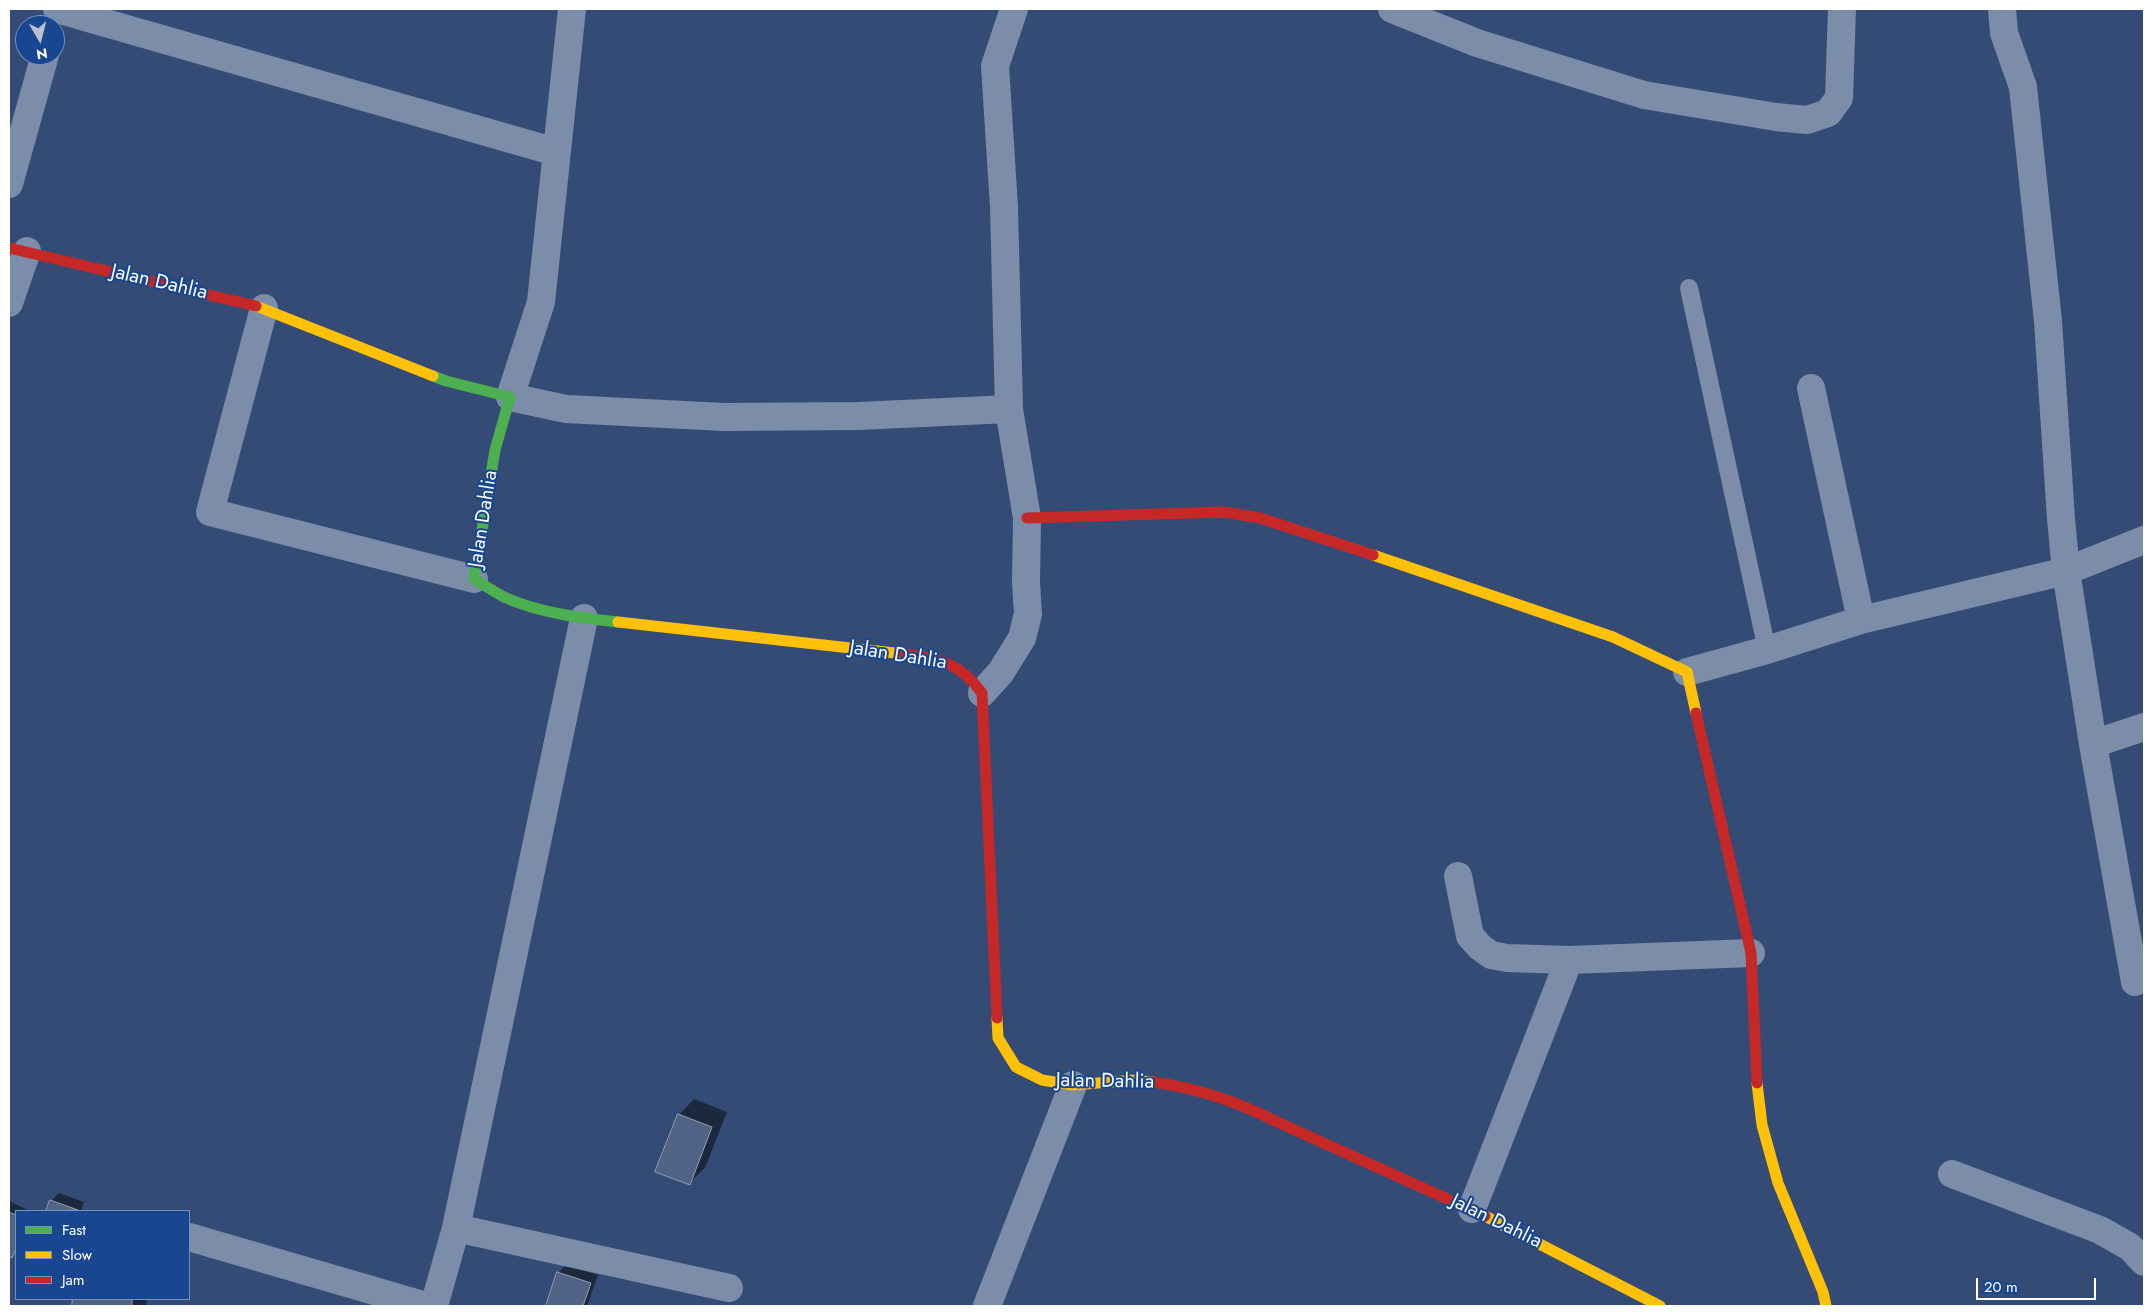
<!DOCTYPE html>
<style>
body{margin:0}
#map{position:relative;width:2153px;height:1315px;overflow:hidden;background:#344c75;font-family:Jost,sans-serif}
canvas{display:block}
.frame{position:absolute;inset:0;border:10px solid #fff;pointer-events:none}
.legend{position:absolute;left:15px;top:1210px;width:175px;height:90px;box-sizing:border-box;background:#194690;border:1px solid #7590bc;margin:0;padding:6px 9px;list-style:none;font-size:15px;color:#fff}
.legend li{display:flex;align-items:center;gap:10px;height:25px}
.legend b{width:25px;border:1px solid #7590bc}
.north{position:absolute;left:15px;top:15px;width:50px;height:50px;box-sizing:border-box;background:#194690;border:1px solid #7590bc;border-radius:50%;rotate:172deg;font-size:14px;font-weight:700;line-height:20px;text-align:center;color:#fff}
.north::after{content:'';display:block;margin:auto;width:18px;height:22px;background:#b8c0cf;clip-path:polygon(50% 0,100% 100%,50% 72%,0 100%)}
.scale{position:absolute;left:1976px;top:1278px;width:120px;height:22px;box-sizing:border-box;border:2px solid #fff;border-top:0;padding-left:6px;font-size:15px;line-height:18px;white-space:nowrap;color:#fff;-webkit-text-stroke:4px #194690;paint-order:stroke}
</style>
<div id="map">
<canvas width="2153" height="1315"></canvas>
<div class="frame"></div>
<ul class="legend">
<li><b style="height:6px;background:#4caf50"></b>Fast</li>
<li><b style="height:6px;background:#ffc107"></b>Slow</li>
<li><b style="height:6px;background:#c62828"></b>Jam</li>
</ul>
<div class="north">N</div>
<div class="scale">20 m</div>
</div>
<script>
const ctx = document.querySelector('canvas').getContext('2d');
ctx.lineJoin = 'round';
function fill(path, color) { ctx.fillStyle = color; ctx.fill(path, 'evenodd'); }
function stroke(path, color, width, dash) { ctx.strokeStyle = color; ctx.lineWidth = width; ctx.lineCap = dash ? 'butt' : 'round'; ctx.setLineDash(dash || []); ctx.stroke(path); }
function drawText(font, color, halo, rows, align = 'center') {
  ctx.font = font + ' Jost,sans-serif'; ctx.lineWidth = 4; ctx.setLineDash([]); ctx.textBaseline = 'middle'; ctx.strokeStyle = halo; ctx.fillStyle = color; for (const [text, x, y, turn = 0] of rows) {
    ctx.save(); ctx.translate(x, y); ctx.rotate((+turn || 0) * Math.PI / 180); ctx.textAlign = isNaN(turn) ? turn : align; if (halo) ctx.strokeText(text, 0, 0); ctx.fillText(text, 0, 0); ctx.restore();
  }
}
const shadow = new Path2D(`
 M694 1099 727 1112 705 1168 689 1183 679 1115Z
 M59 1193 84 1202 81 1211H47L51 1201Z
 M9 1201 30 1211H16V1252L12 1256 9 1255Z
 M566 1265 598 1275 587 1306H547L559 1272Z
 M74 1299H147L146 1306H74Z`);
const building = new Path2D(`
 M678 1114 712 1127 690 1185 655 1172Z
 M50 1200 78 1210 46 1211Z
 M9 1212 16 1215V1249L12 1258 9 1256Z
 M557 1272 591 1283 583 1306H546Z
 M73 1299H132V1306H72Z`);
const lane = new Path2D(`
 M1689 288 1767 650`);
const street = new Path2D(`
 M57 9 556 152
 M572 9 541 302 510 397 566 409 724 417 858 416 1009 409
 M1392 9 1477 43 1644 95 1776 117 1807 120 1828 113 1839 98 1842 9
 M2002 9 2004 33 2023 87 2048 321 2061 519 2066 571 2093 744 2135 982
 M9 184 45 55
 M9 303 27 251
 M264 308 210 512 474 579
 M1811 388 1861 620
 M1687 672 1767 650 1861 620 2066 571 2144 540
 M982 693 1001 672 1022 638 1028 614 1026 582 1027 518 1009 409 1004 207 995 66 1014 9
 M2093 744 2144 727
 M1458 876 1470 936 1480 947 1491 955 1507 958 1569 960 1751 953
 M1952 1174 2100 1230 2130 1247 2144 1262
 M1472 1209 1569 960
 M456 1228 729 1288
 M189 1237 426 1306
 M434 1306 456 1228 584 618
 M987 1306 1073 1085`);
const fast = new Path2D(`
 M433 376 446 381 510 397 495 450 474 579C484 585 494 592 504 597 539 613 581 618 618 622`);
const slow = new Path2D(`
 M256 306 433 376
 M1373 555 1613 637 1687 672 1696 713
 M618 622 904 654
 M997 1018 998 1038 1016 1067 1042 1080 1073 1085 1135 1080 1153 1082
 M1757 1083 1762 1125 1778 1183 1823 1292 1826 1306
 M1485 1216 1660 1306`);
const jam = new Path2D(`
 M9 248 256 306
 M1027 518 1224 512 1260 518 1373 555
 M904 654C941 659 959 662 982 693L997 1018
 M1696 713 1751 953 1757 1083
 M1153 1082C1196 1088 1236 1101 1275 1121L1485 1216`);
const streetNames = [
 ["Jalan Dahlia",159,283,13],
 ["Jalan Dahlia",484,519,-81],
 ["Jalan Dahlia",898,656,9],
 ["Jalan Dahlia",1105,1082,1],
 ["Jalan Dahlia",1496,1222,26]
];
fill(shadow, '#0007');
fill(building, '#516485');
stroke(building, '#909eb6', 1);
stroke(lane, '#7b8da8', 18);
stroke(street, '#7b8da8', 28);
stroke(fast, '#4caf50', 11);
stroke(slow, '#ffc107', 11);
stroke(jam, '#c62828', 11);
drawText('20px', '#fff', '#194690', streetNames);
</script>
